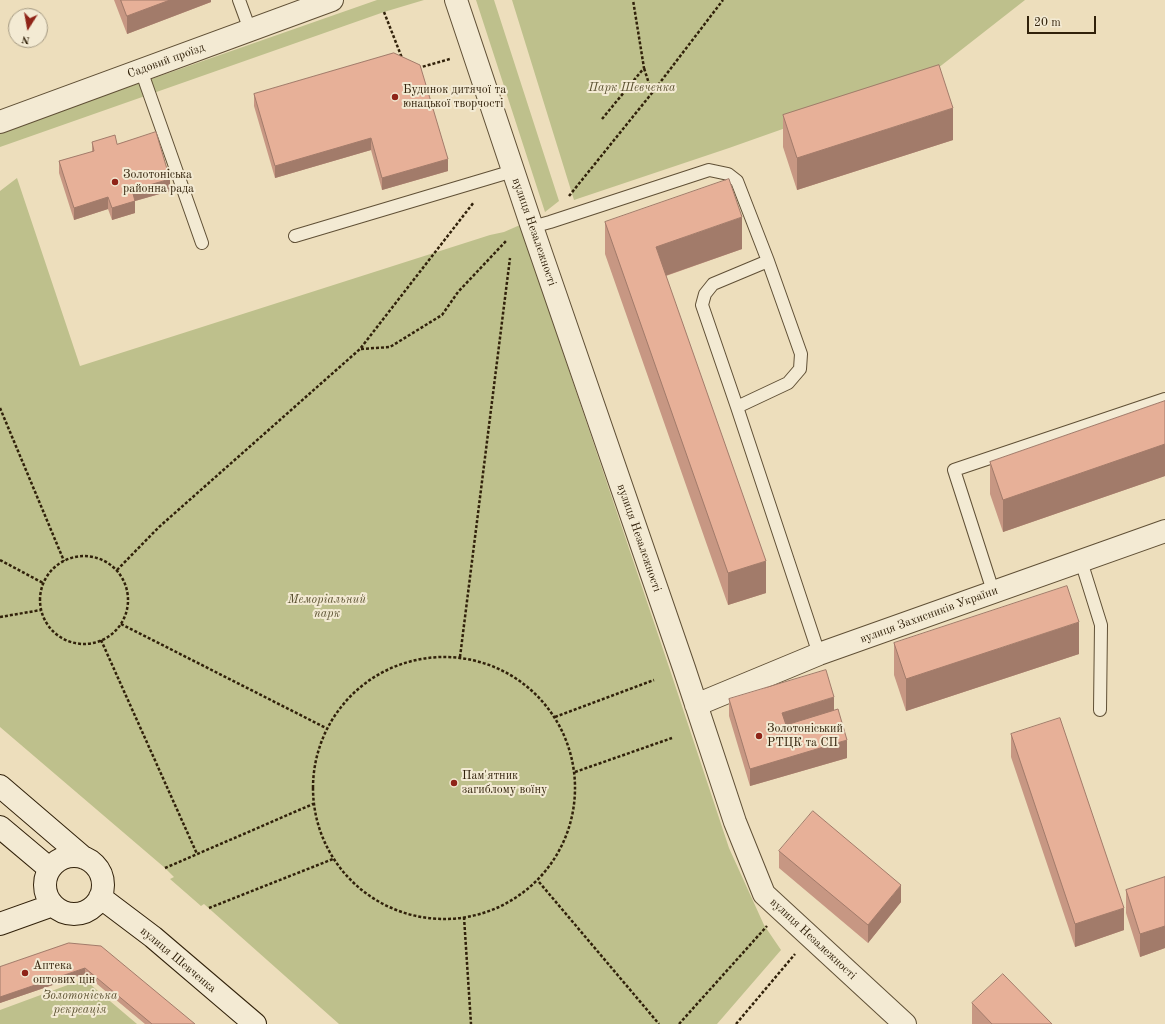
<!DOCTYPE html>
<meta charset="utf-8">
<style>
body{margin:0}
#map{position:relative;width:1165px;height:1024px;overflow:hidden;background:#eddebc;font-family:"Old Standard TT",serif}
canvas{display:block}
.north{position:absolute;left:8px;top:8px;width:40px;height:40px;box-sizing:border-box;background:#f3ead3;border:1px solid #a59a83;border-radius:50%;rotate:191deg;font-size:11px;font-weight:700;line-height:16px;text-align:center;color:#31210a}
.north::after{content:'';display:block;margin:auto;width:14px;height:18px;background:#8f2418;clip-path:polygon(50% 0,100% 100%,50% 72%,0 100%)}
.scale{position:absolute;left:1027px;top:16px;width:69px;height:18px;box-sizing:border-box;border:2px solid #31210a;border-top:0;padding-left:5px;font-size:12px;line-height:14px;white-space:nowrap;color:#31210a;-webkit-text-stroke:3px #f3ead3;paint-order:stroke}
</style>
<div id="map">
<canvas width="1165" height="1024"></canvas>
<div class="north">N</div>
<div class="scale">20 m</div>
</div>
<script>
const ctx = document.querySelector('canvas').getContext('2d');
ctx.lineJoin = 'round';
function fill(path, color) { ctx.fillStyle = color; ctx.fill(path, 'evenodd'); }
function stroke(path, color, width, dash) { ctx.strokeStyle = color; ctx.lineWidth = width; ctx.lineCap = dash ? 'butt' : 'round'; ctx.setLineDash(dash || []); ctx.stroke(path); }
function drawText(font, color, halo, rows, align = 'center') {
  ctx.font = font + ' "Old Standard TT",serif'; ctx.lineWidth = 4; ctx.setLineDash([]); ctx.textBaseline = 'middle'; ctx.strokeStyle = halo; ctx.fillStyle = color; for (const [text, x, y, turn = 0] of rows) {
    ctx.save(); ctx.translate(x, y); ctx.rotate((+turn || 0) * Math.PI / 180); ctx.textAlign = isNaN(turn) ? turn : align; if (halo) ctx.strokeText(text, 0, 0); ctx.fillText(text, 0, 0); ctx.restore();
  }
}
const green = new Path2D(`
 M377 0H424L384 12 0 147V132Z
 M476 0H494L559 201 545 212Z
 M512 0H1025L924 79 729 148 574 200Z
 M17 178 80 366 490 235 504 232 520 225 671 673 729 848 764 925 781 950 717 1024H339L204 904 201 906 170 879 174 877 165 868 0 727V191Z
 M84 979 137 1024H0V1010Z`);
const path = new Path2D(`
 M384 12 402 58
 M418 68 450 59
 M652 93 723 0
 M602 119 644 68 633 0
 M569 196 652 93 644 68
 M361 349 390 347 442 315 458 292 506 241
 M0 408 64 561
 M40 600a44 44 0 1 1 88 0a44 44 0 1 1-88 0Z
 M0 560 43 583
 M117 570 159 527 360 349 474 202
 M0 617 41 610
 M121 624 326 728
 M101 640 197 854
 M313 788a131 131 0 1 1 262 0a131 131 0 1 1-262 0Z
 M460 657 510 258
 M555 717 654 680
 M575 772 672 738
 M165 868 313 804
 M539 882 659 1024
 M209 908 333 859
 M464 917 471 1024
 M679 1024 767 926
 M736 1024 795 954`);
const lane = new Path2D(`
 M239 0 250 30
 M141 70 202 243
 M532 227 550 222 709 170 728 174 737 181 768 261 801 354 800 369 788 383 737 407
 M295 236 513 171
 M768 261 713 284 705 294 702 305 737 407 819 654
 M1081 561 1101 625 1100 710
 M993 591 954 470 1165 399`);
const street = new Path2D(`
 M456 0 532 227 684 668 735 822 764 894 905 1024
 M0 122 332 0
 M696 705 819 654 1165 531`);
const secondary = new Path2D(`
 M0 786 84 858
 M0 827 50 869
 M45 885a29 29 0 1 1 58 0a29 29 0 1 1-58 0Z
 M100 897 153 937 255 1024
 M0 924 53 905`);
const wall = new Path2D(`
 M114 0H211V2L127 34Z
 M394 53 448 171 382 190 371 150 275 178 254 106V94Z
 M783 115 953 140 797 190 783 147Z
 M92 142 117 144 170 191 135 201V213L112 220 108 209 74 220 59 173V161L92 152Z
 M605 222 742 249 666 276 766 593 728 605 605 254Z
 M1165 401V476L1003 532 990 494V462Z
 M894 643 1079 654 906 711 894 675Z
 M729 699 834 710 847 758 750 786 729 716Z
 M1011 734 1124 930 1075 947 1011 757Z
 M779 851 901 902 868 943 779 868Z
 M1165 877V948L1140 957 1126 913V890Z
 M69 943 195 1024H145L85 974 0 1003V967Z
 M972 1003 1052 1024H972Z`);
const shadedWall = new Path2D(`
 M170 0H211V2L127 34V16Z
 M953 108V140L797 190V158Z
 M371 138V150L275 178V166Z
 M448 159V171L382 190V178Z
 M170 179V191L135 201V213L112 220V208L132 190Z
 M108 197V209L74 220V208Z
 M742 217V249L656 279V247Z
 M1165 444V476L1003 532V500Z
 M766 561V593L728 605V573Z
 M1079 622V654L906 711V679Z
 M834 697V715L782 730V713Z
 M847 740V758L750 786V769Z
 M901 885V902L868 943V925Z
 M1124 908V930L1075 947V924Z
 M1165 926V948L1140 957V934Z
 M85 968V974L0 1003V997Z`);
const building = new Path2D(`
 M121 0H170L127 16Z
 M394 53 420 65 448 159 382 178 371 138 275 166 254 94Z
 M939 65 953 108 797 158 783 115Z
 M156 132 170 179 132 190 135 201 112 208 108 197 74 208 59 161 94 151 92 142 115 135 117 144Z
 M729 179 742 217 656 247 766 561 728 573 605 222Z
 M1165 401V444L1003 500 990 462Z
 M1067 586 1079 622 906 679 894 643Z
 M826 670 834 697 782 713 786 725 838 709 847 740 750 769 729 699Z
 M1060 718 1124 908 1075 924 1011 734Z
 M813 811 901 885 868 925 779 851Z
 M1165 877V926L1140 934 1126 890Z
 M69 943 101 946 195 1024H152L85 968 0 997V967Z
 M1003 974 1052 1024H992L972 1003Z`);
const markers = [
 [395,97,4,"#8f2418"],
 [115,182,4,"#8f2418"],
 [759,736,4,"#8f2418"],
 [454,783,4,"#8f2418"],
 [25,973,4,"#8f2418"]
];
const streetNames = [
 ["Садовий проїзд",166,61,-20],
 ["вулиця Незалежності",534,232,71],
 ["вулиця Незалежності",639,538,71],
 ["вулиця Захисників України",929,615,-20],
 ["вулиця Незалежності",813,939,43],
 ["вулиця Шевченка",178,960,40]
];
const parkNames = [
 ["Парк Шевченка",632,88],
 ["Меморіальний",327,600],
 ["парк",327,614],
 ["Золотоніська",80,996],
 ["рекреація",80,1010]
];
const poiNames = [
 ["Будинок дитячої та",403,90],
 ["юнацької творчості",403,104],
 ["Золотоніська",123,175],
 ["районна рада",123,189],
 ["Золотоніський",767,729],
 ["РТЦК та СП",767,743],
 ["Пам'ятник",462,776],
 ["загиблому воїну",462,790],
 ["Аптека",33,966],
 ["оптових цін",33,980]
];
fill(green, '#bec08c');
stroke(lane, '#605036', 14);
stroke(street, '#605036', 24);
stroke(secondary, '#31210a', 24);
stroke(path, '#31210a', 2.5, [3, 2]);
stroke(lane, '#f3ead3', 12);
stroke(street, '#f3ead3', 22);
stroke(secondary, '#f3ead3', 22);
fill(wall, '#c79783');
fill(shadedWall, '#a27b6a');
fill(building, '#e7b098');
stroke(building, '#a27b6a', 1);
for (const [x, y, r, color] of markers) { const dot = new Path2D(); dot.arc(x, y, r, 0, 2 * Math.PI); ctx.fillStyle = color; ctx.fill(dot); stroke(dot, '#f3ead3', 1.5); }
drawText('12px', '#31210a', '#f3ead3', streetNames);
drawText('italic 12px', '#5b5131', '#f3ead3', parkNames);
drawText('12px', '#31210a', '#f3ead3', poiNames, 'left');
</script>
